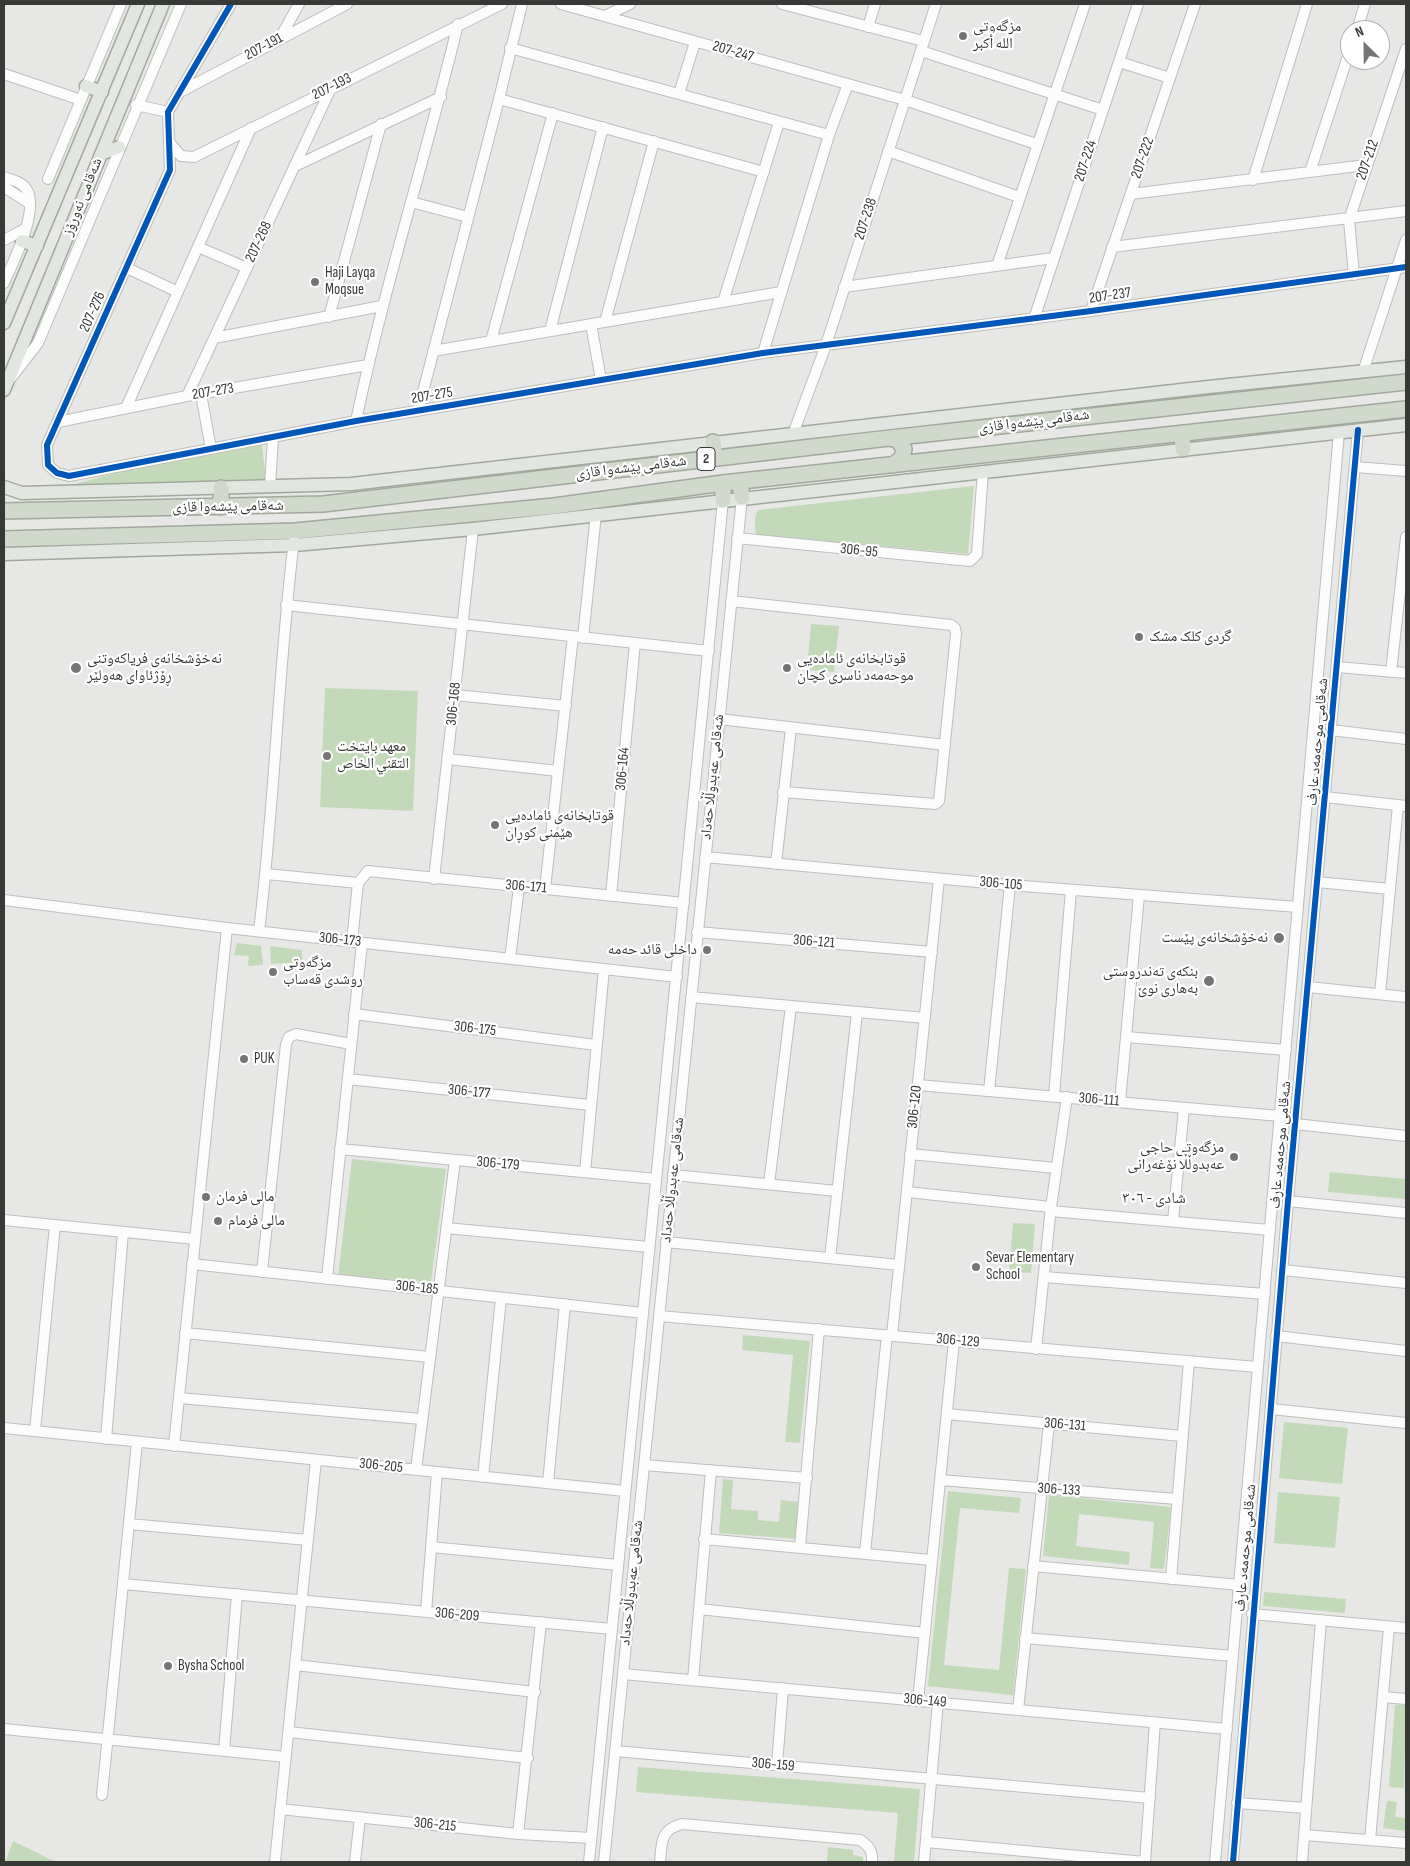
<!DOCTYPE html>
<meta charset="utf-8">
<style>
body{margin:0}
#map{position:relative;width:1410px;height:1866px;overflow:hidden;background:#e7e8e6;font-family:"Sofia Sans Condensed",sans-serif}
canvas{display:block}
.frame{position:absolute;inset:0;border:5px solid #373937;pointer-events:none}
.north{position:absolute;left:1340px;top:20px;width:50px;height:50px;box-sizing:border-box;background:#fff;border:1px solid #afb0af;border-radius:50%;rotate:337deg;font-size:14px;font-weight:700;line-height:20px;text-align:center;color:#373937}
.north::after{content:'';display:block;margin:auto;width:18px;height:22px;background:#757674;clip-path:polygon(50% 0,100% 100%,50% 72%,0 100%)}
</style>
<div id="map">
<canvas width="1410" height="1866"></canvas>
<div class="frame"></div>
<div class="north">N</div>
</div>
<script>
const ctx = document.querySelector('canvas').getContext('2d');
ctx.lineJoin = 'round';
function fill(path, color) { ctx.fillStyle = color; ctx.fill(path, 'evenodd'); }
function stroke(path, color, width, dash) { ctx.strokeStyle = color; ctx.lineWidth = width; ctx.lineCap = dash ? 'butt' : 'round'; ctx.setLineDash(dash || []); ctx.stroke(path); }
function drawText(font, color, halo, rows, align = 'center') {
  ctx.font = font + ' "Sofia Sans Condensed","Noto Naskh Arabic",sans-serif'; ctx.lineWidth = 4.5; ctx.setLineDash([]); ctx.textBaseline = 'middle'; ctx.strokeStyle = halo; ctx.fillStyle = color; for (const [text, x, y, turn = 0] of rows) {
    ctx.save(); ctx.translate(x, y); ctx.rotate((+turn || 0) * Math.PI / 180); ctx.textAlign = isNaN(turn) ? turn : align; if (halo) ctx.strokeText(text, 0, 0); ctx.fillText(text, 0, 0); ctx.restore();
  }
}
const green = new Path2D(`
 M262 445 266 481 72 485 115 473Z
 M974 486 968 554 757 535C754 528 754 517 758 510Z
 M811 624 839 626 834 672 807 670Z
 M325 688 418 691 413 811 320 807Z
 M237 943 261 946 263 965 248 966 249 956 234 955Z
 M270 946 302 950V962L271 964Z
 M352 1159 446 1169 431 1282 338 1276Z
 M1330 1172 1406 1179V1199L1328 1192Z
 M1013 1223 1035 1224 1031 1273 1009 1272Z
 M743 1335 810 1341 800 1443 785 1442 793 1355 742 1350Z
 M1284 1422 1348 1428 1342 1484 1279 1478Z
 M723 1479 733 1480 731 1509 758 1511V1520L779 1522 781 1500 800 1502 797 1539 719 1533Z
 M948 1491 1021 1498 1019 1513 960 1508 944 1665 999 1670 1009 1568 1026 1569 1013 1695 928 1686Z
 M1278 1492 1340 1497 1335 1548 1274 1543Z
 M1049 1495 1171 1507 1164 1569 1150 1568 1154 1522 1079 1514 1076 1546 1130 1552 1129 1565 1043 1556Z
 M1264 1592 1346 1599 1345 1613 1263 1606Z
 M1395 1705H1406L1404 1788 1389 1787Z
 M638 1767 920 1789 914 1862H894L898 1813 636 1792Z
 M1387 1801 1397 1802 1395 1817 1406 1818V1831L1383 1828Z
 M13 1841 56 1862H5Z
 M828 1847 853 1850V1855L863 1857V1862L827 1861Z`);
const minor = new Path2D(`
 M231 4 168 112 170 170 47 445 48 465 57 473 69 476 356 421 763 353 1091 311 1406 267
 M561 4 905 100 1036 144
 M782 4 923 41
 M605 16 630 4
 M868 27 875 4
 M1357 30 1365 4
 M280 38 299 4
 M510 48 829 135
 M921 51 1103 110
 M1119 62 1170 78
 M4 74 81 100
 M182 91 347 4
 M679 94 695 42
 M499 99 764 172
 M136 105 168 112
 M170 143 181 156 194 157 502 4
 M888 151 1019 197
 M295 166 441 97
 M1310 172 1350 50
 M4 177C12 180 23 182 27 190 39 212 13 262 4 283
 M48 179 121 4
 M1253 180 1307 4
 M4 187 29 203
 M1131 194 1366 165
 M411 202 468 217
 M4 240 25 229
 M198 247 247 268
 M1112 247 1406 211
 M997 266 1085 4
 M127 268 178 292
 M1354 275 1349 220 1406 49
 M844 287 1053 258
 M723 302 779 122
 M1091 311 1195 4
 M329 317 381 124
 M1034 319 1138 4
 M605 322 654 141
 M591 324 601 380
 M550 331 603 127
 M214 338 382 306
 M491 341 553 113
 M433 351 781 292
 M763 353 829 135 848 84
 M1363 372 1406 240
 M11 378 38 343 181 4
 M201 394 211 449
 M187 396 331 88
 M126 408 251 128
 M418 411 499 99 522 4
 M356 421C384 287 426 157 458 24
 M58 422 187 396 368 365
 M793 434 826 345 936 4
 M1355 467 1406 471
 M270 487 273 438
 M737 538 970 561 977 554 983 471
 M731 601 951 625 955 628 956 634 939 801 935 804 783 792
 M286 605 709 651
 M583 638 596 514
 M1337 667 1406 673
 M1391 672 1406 537
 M455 695 566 706
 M719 719 945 745
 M1331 730 1406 739
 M448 759 558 771
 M1325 797 1406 806
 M705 857 1010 885 1298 907
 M776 864 791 728
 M266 874 358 883
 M434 879 473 529
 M1317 882 1390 889
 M545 889 573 636
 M611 896 635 643
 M4 900 227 928 677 977
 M259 931C275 801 278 670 294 540
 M697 932 932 952
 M352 941 358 883 368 871 684 903
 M510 959 519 887
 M1308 987 1406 997
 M1380 994 1398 805
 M691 997 925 1018
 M354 1014 596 1045
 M1126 1037 1286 1050
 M348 1079 590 1105
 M918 1085 1280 1116
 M989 1091 1010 885
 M1054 1096 1071 890
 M1120 1102 1139 895
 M1295 1124 1406 1136
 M340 1149 656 1179
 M910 1154 1056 1168
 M585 1172 604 969
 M673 1175 837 1191
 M769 1184 791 1006
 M907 1192 1051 1207
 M1288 1201 1406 1213
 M1050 1211 1270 1230
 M4 1220 195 1239
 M1173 1221 1184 1108
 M446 1228 649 1247
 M666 1242 899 1265
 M830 1258 857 1013
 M192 1264 643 1313
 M1283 1270 1406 1283
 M262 1272 286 1044 289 1037 296 1034 351 1044
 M1044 1277 1265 1294
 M327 1279 362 943
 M659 1316 1257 1367
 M185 1333 430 1357
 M892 1335 939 879
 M1276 1336 1406 1351
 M1036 1349 1051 1207 1067 1097
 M179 1398 422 1419
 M1271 1409 1406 1423
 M947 1414 1182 1436
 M4 1428 625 1491
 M35 1431 55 1225
 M106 1439 123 1232
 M174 1446 227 928
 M644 1465 807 1478
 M416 1470 455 1160
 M483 1477 501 1298
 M940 1480 1177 1499
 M548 1483 565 1304
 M129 1524 308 1540
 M704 1539 931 1560
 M431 1547 618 1565
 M800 1547 819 1329
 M865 1553 887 1335
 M1033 1566 1240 1585
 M1171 1579 1189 1361
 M123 1584 612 1629
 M699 1609 925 1633
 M426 1612 437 1472
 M1252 1614 1406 1628
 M1025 1638 1233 1656
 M295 1665 535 1692
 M623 1674 1227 1729
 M693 1680 711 1470
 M1383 1697 1406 1699
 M918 1701 954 1341
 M1018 1710 1049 1424
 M4 1729 286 1757
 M289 1732 528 1758
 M224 1751 237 1594
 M615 1751 1150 1798
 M777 1765 783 1688
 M102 1795 137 1442
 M1237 1803 1306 1808
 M280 1809 518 1834 591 1838
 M518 1834 541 1622
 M1304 1835 1406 1843
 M1370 1840 1389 1627
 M926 1842 1145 1862
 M275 1862 316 1460
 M355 1862 360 1817
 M589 1862 723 500
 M604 1862 742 497
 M660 1862C662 1842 660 1830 682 1824L860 1840C869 1846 873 1851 872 1862
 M924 1862 938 1702
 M1145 1862 1155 1722
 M1215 1862 1339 432
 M1233 1862 1288 1201 1358 430
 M1302 1862 1321 1620`);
const major = new Path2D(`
 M86 86 102 92
 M101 154 119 147
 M22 241 37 246
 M4 323 138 4
 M4 390 163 4
 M4 487 22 493 351 484 1208 387 1406 367
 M4 554 294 545 473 529 1406 425`);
const highway = new Path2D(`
 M1182 433 1183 449
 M889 438 898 440 904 449 902 458 893 465
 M713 442 715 458
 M740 481 742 497
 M221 488V507
 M723 500V483
 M4 511 323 504 889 438 1406 382
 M4 539 295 531 554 506 723 483 1406 409`);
const cycleway = new Path2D(`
 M231 4 168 112 170 170 47 445 48 465 57 473 69 476 356 421 763 353 1091 311 1406 267
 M1233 1862 1288 1201 1358 430`);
const markers = [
 [963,36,5,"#757674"],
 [315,282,5,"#757674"],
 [1139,637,5,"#757674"],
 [76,668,6,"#757674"],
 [787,668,5,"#757674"],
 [327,756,5,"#757674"],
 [495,825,5,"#757674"],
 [1279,938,6,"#757674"],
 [707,950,5,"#757674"],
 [273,972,5,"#757674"],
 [1209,981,6,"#757674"],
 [244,1059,5,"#757674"],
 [1234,1157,5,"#757674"],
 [206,1197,5,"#757674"],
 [218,1221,5,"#757674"],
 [976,1267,5,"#757674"],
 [168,1666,5,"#757674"]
];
const shields = [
 [706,459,18]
];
const shieldNames = [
 ["2",706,459]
];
const poiNames = [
 ["مزگەوتی",973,27],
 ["الله أكبر",973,44],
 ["Haji Layqa",325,273],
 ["Moqsue",325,290],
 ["گردی کلک مشک",1149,637],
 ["نەخۆشخانەی فریاکەوتنی",87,659],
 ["ڕۆژئاوای هەولێر",87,676],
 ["قوتابخانەی ئامادەیی",797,659],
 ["موحەمەد ناسری کچان",797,676],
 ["معهد بايتخت",337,747],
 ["التقني الخاص",337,764],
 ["قوتابخانەی ئامادەیی",505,816],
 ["هێمنی کوڕان",505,833],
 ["نەخۆشخانەی پێست",1268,938,"right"],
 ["داخلی قائد حەمە",697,950,"right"],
 ["مزگەوتی",283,963],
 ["روشدی قەساب",283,980],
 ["بنکەی تەندروستی",1198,972,"right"],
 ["بەهاری نوێ",1198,989,"right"],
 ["PUK",254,1059],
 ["مزگەوتی حاجی",1224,1148,"right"],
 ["عەبدوڵڵا نۆغەرانی",1224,1165,"right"],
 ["مالى فرمان",216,1197],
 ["مالى فرمام",228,1221],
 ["Sevar Elementary",986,1258],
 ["School",986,1275],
 ["Bysha School",178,1666]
];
const streetNames = [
 ["207-191",264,47,-28],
 ["207-247",733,52,16],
 ["207-193",332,87,-27],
 ["207-222",1143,158,-71],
 ["207-212",1368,160,-71],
 ["207-224",1086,161,-72],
 ["شەقامی نەورۆز",83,197,-68],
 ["207-238",866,219,-72],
 ["207-268",259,242,-65],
 ["207-237",1110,296,-8],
 ["207-276",93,312,-66],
 ["207-273",213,392,-10],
 ["207-275",432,396,-9],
 ["شەقامی پێشەوا قازی",1034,422,-7],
 ["شەقامی پێشەوا قازی",631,468,-7],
 ["شەقامی پێشەوا قازی",228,507,-1],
 ["306-95",859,551,6],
 ["306-168",454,704,-84],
 ["شەقامی موحەمەد عارف",1318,742,-85],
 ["306-164",623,769,-85],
 ["شەقامی عەبدوڵڵا حەداد",713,777,-84],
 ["306-105",1001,884,5],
 ["306-171",526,887,5],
 ["306-173",340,940,6],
 ["306-121",814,942,5],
 ["306-175",475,1029,7],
 ["306-177",469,1092,6],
 ["306-111",1099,1100,5],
 ["306-120",915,1107,-84],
 ["شەقامی موحەمەد عارف",1281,1145,-85],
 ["306-179",498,1164,5],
 ["شەقامی عەبدوڵڵا حەداد",673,1180,-84],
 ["306-185",417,1288,6],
 ["306-129",958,1341,5],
 ["306-131",1065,1425,5],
 ["306-205",381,1466,6],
 ["306-133",1059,1490,4],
 ["شەقامی موحەمەد عارف",1246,1548,-85],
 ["شەقامی عەبدوڵڵا حەداد",632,1583,-84],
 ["306-209",457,1615,5],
 ["306-149",925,1701,5],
 ["306-159",773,1765,5],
 ["306-215",435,1825,6]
];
const neighbourhoodNames = [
 ["شادی - ٣٠٦",1154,1199]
];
fill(green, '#c3dab9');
stroke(minor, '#bdbebc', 12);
stroke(major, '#a1a99d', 15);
stroke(highway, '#a1a99d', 18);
stroke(minor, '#fbfcfb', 10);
stroke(major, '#e2e6e0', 12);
stroke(highway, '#d1d8cc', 15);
stroke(cycleway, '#0057b8', 6);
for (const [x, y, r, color] of markers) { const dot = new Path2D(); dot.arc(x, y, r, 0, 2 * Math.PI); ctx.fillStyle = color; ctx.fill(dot); stroke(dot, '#fff', 2); }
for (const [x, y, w] of shields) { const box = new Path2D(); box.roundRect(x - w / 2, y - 11.5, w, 23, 4); ctx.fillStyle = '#fff'; ctx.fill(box); stroke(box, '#373937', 1); }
drawText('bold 14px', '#373937', null, shieldNames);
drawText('15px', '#373937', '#fff', poiNames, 'left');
drawText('15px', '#373937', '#fff', streetNames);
drawText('16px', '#40423f', '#fff', neighbourhoodNames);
</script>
